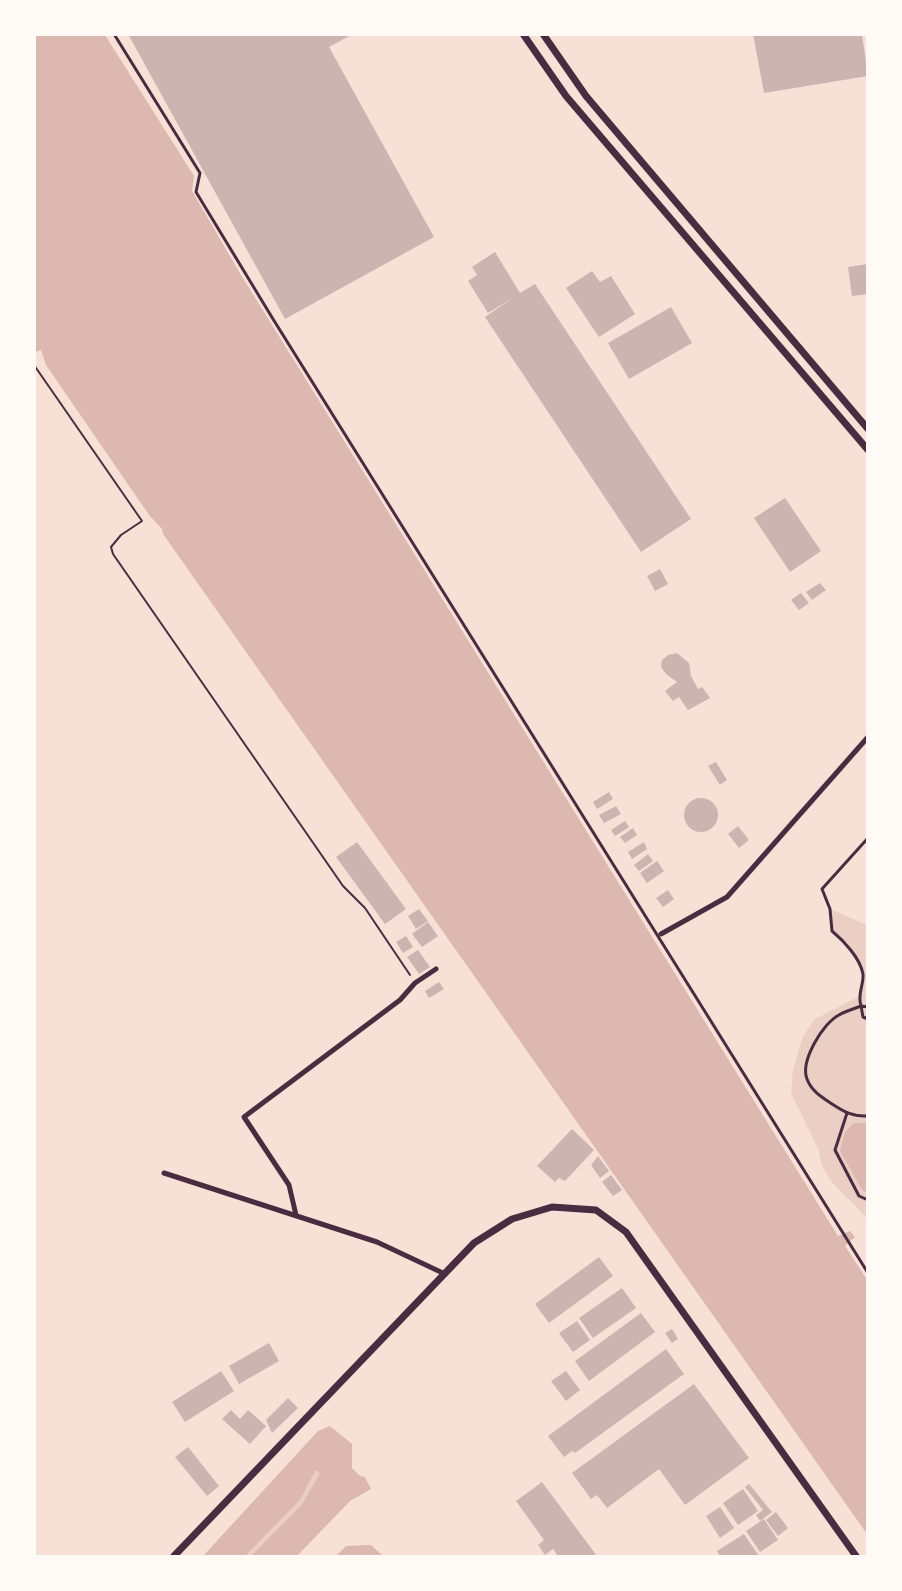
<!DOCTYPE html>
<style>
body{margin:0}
#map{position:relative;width:902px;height:1591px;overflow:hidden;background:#f7e1d7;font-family:"Titillium Web",sans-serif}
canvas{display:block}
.frame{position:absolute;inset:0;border:36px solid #fffaf5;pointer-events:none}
</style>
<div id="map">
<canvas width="902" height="1591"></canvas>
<div class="frame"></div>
</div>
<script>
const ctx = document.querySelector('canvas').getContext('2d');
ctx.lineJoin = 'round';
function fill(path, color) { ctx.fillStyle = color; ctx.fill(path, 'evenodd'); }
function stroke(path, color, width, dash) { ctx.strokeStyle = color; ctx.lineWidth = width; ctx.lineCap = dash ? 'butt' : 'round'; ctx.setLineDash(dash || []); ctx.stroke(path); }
const green = new Path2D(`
 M830 909 867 925V1219C851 1197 821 1182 819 1151L791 1093 793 1069 803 1036 815 1019 858 997 863 973 847 944 832 931Z
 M316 1470 321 1472 302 1504 251 1556H244L300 1500Z`);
const water = new Path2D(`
 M35 35H105L194 176 192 191 241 275 838 1236 850 1231 855 1237 845 1246 868 1281 867 1534 163 534 162 529 149 515 46 365 41 350 35 352Z
 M854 1123H867V1193L862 1190 840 1151 845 1132Z
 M330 1426 352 1444V1468L360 1476 365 1477 371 1489 350 1501 297 1556H251L302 1504 320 1473 316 1470 300 1500 245 1556H203L318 1431Z
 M371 1545 383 1556H336L346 1546Z`);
const building = new Path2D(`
 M128 34H353L329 47 434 237 285 319Z
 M753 34H862L868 76 764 93Z
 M495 252 520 293 535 284 691 519 641 552 485 317 514 297 488 313 468 281 477 275 472 267Z
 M868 264V294L852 296 848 267Z
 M592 271 600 282 611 276 635 314 599 337 566 288Z
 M671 307 692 343 629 379 608 343Z
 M785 498 821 551 790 572 754 518Z
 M660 569 668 584 655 591 647 576Z
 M820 583 826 590 812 600 806 592Z
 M801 593 809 603 799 610 791 600Z
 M677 653 689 663 691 676 698 689 702 687 710 698 688 710 679 697 673 701 665 691 677 682 666 674 661 667 662 660 668 655Z
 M716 762 727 780 720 785 708 766Z
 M609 792 613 799 597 809 593 802Z
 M684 815a17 17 0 1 1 34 0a17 17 0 1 1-34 0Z
 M616 806 621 814 604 823 599 815Z
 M625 821 629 827 615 836 611 830Z
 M738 826 749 840 739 848 728 834Z
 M633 828 637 835 625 843 620 837Z
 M357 842 406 909 385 924 336 857Z
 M644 842 647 849 632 859 628 852Z
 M648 854 653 861 639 871 634 865Z
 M657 861 664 871 647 883 640 873Z
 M668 890 674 899 663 907 656 898Z
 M419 909 428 921 416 929 408 916Z
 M428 922 438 936 422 947 412 934Z
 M406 936 413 947 403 953 396 942Z
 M418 950 430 967 419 974 407 957Z
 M439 982 444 989 429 998 425 991Z
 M572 1129 594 1150 565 1181 559 1178 555 1182 537 1166Z
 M598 1156 609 1171 600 1178 591 1165Z
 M611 1175 622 1190 613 1196 602 1182Z
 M599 1257 613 1276 549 1323 535 1304Z
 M622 1288 636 1308 593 1338 579 1318Z
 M641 1313 655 1332 589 1381 575 1361Z
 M577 1321 590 1340 573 1352 559 1333Z
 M672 1329 678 1339 672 1343 665 1333Z
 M269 1343 279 1361 239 1384 229 1366Z
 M666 1349 684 1374 575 1453 572 1451 564 1457 548 1436Z
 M221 1371 234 1391 185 1422 172 1402Z
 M566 1371 580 1390 566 1401 551 1381Z
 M694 1384 749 1458 685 1505 659 1469 607 1508 597 1495 591 1499 572 1473Z
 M288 1398 298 1408 272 1433 266 1420Z
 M231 1410 240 1419 248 1410 266 1426 250 1444 222 1419Z
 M188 1447 219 1486 207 1496 175 1457Z
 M542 1482 597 1556H558L553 1549 545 1555 538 1545 544 1540 516 1501Z
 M749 1484 772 1512 760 1521 756 1515 763 1510 745 1487Z
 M743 1489 758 1511 738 1525 723 1503Z
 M720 1507 734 1528 720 1538 706 1516Z
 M776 1512 788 1528 778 1536 766 1520Z
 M764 1519 778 1540 760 1552 746 1531Z
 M744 1534 759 1556H720L717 1551Z`);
const path = new Path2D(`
 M34 365 142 521 121 535 111 547 113 554 343 886 365 908 410 975`);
const service = new Path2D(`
 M114 34 200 173 196 192 273 319 868 1273
 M868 838 822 889 830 909 832 931C844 941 860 958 863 974 864 985 857 994 861 1006L868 1007
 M868 1019 863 1017 861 1006C854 1009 845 1011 839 1015 823 1023 800 1061 807 1079 811 1090 820 1096 829 1102 843 1111 851 1117 868 1116
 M847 1113 835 1150 859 1196 868 1200`);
const minor = new Path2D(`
 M661 934 727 897 868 737
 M164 1173 377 1242 445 1274
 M296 1215 289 1185 244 1117 400 1000 415 983 436 969`);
const tertiary = new Path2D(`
 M523 34 566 96 868 450
 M543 34 586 96 868 429
 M174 1556 474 1243 512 1219 552 1207 596 1210 626 1232 856 1556`);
fill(green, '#ebcfc5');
fill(water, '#dcb8b0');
fill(building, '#ccb4b1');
stroke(path, '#4a2c40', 2);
stroke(service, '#4a2c40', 3);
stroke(minor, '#4a2c40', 5);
stroke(tertiary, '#4a2c40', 7);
</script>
